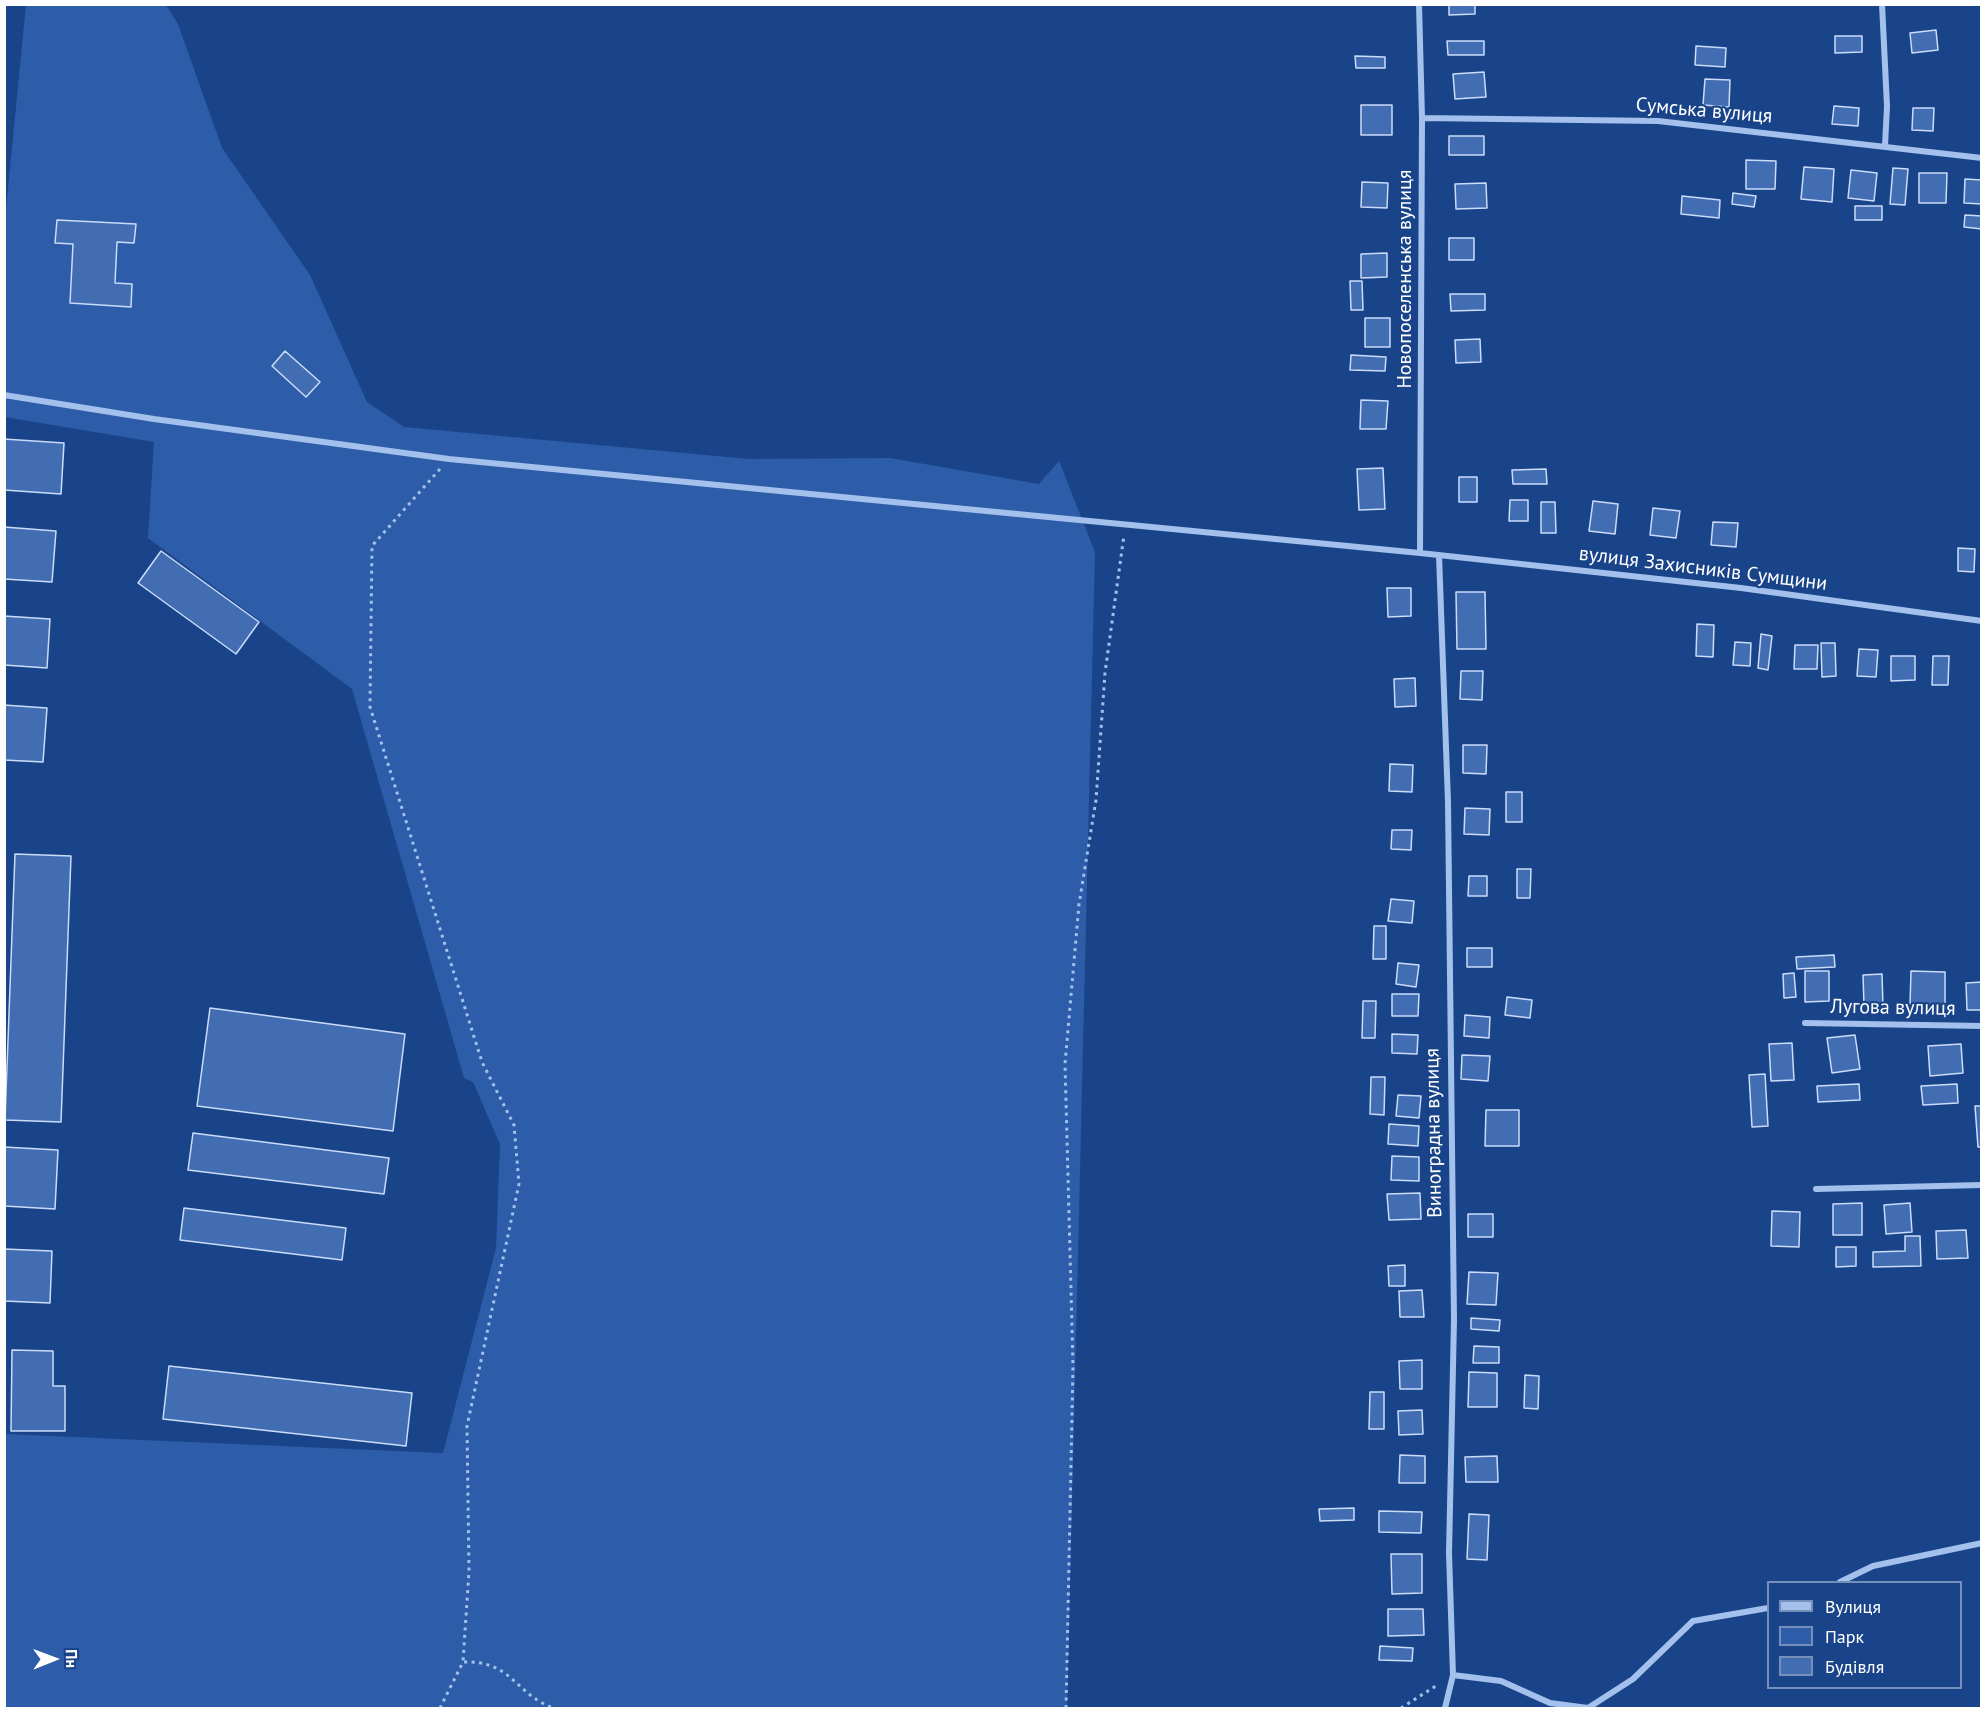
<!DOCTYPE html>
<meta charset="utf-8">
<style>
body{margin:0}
#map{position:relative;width:1986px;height:1713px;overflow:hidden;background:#1a4489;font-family:"PT Sans",sans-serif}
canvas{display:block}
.frame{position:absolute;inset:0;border:6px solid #fff;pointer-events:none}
.legend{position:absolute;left:1767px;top:1581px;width:195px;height:108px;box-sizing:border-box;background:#1a4489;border:2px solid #768fb8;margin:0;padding:8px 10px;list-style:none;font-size:18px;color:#fff}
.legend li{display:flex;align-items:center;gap:12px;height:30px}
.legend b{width:30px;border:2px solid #768fb8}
.north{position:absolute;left:24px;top:1629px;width:60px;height:60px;-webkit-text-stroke:4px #1a4489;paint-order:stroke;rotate:89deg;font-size:16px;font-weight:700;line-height:24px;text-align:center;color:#fff}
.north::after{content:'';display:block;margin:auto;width:21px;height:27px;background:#fff;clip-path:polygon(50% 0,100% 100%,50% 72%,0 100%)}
</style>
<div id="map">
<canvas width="1986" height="1713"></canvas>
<div class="frame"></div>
<ul class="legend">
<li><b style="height:8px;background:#a4c0ed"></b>Вулиця</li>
<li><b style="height:16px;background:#2d5ca8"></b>Парк</li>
<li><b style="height:16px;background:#436db2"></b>Будівля</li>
</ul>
<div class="north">Пн</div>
</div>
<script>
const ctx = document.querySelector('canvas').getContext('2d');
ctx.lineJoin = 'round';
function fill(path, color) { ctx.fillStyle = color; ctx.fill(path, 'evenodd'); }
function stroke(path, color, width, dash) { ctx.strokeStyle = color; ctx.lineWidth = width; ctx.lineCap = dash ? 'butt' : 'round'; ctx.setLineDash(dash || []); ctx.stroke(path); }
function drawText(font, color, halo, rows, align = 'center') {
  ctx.font = font + ' "PT Sans",sans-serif'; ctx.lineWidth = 4.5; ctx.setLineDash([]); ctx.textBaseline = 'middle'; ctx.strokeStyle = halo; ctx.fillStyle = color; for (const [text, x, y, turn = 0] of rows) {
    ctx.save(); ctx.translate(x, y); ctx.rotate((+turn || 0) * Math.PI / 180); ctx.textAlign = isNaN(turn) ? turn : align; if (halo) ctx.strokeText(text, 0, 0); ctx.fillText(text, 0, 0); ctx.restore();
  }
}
const green = new Path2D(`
 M26 5H166L178 24 222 148 310 275 367 402 404 427 749 459 890 458 1039 484 1059 461 1095 552 1067 1708H5V1434L443 1453 496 1248 500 1144 473 1082 464 1078 352 689 148 538 154 442 5 417V219Z`);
const building = new Path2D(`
 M1449 4H1475V14L1449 15Z
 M1936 30 1938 50 1912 53 1910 33Z
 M1835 36H1862V52L1835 53Z
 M1447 41H1484V55H1448Z
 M1696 46 1726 48 1725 67 1695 65Z
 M1355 56 1385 57V68H1356Z
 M1484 72 1486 97 1455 99 1453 74Z
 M1705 79 1730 80 1729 107 1703 105Z
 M1361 105H1392V135H1361Z
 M1834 106 1859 108 1858 126 1832 124Z
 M1913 108H1934L1933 131 1912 130Z
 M1449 136H1484V155H1449Z
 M1746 160 1776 161 1775 189H1746Z
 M1804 167 1834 169 1832 202 1801 199Z
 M1893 168 1908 169 1905 205 1890 204Z
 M1851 170 1877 173 1874 201 1848 198Z
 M1919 173H1947L1946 203H1919Z
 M1965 179 1982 180V204L1964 203Z
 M1362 182 1388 183 1387 208 1361 207Z
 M1486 183 1487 208 1456 209 1455 184Z
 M1733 193 1756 196 1754 207 1732 204Z
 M1682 196 1720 200 1719 218 1681 214Z
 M1855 206H1882V220H1855Z
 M1965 215 1982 216V229L1964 227Z
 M57 220 136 224 134 243 117 242 115 283 132 284 131 307 70 303 73 244 55 243Z
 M1449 238H1474V260H1449Z
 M1387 253V277L1361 278V254Z
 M1350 281H1362L1363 310H1351Z
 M1450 294H1485V310L1451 311Z
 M1365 318H1390V347H1365Z
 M1480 339 1481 362 1456 363 1455 340Z
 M285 351 320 382 306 397 272 366Z
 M1351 355 1386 357 1385 371 1350 370Z
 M1361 400 1388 401 1386 429H1360Z
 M4 439 64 443 61 494 4 490Z
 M1383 468 1385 509 1359 510 1357 469Z
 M1546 469 1547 484H1513L1512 470Z
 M1459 477H1477V502H1459Z
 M1510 500H1528V521H1509Z
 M1593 501 1618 504 1615 534 1589 531Z
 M1541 502H1555L1556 533H1541Z
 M1653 508 1680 511 1676 538 1650 535Z
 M1713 522 1738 523 1736 547 1711 545Z
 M4 527 56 531 52 582 4 579Z
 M1958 548 1975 549 1974 572 1958 571Z
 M161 551 259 622 236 654 138 583Z
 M1387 588H1411V616L1388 617Z
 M1456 592H1485L1486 649H1457Z
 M4 616 50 619 47 668 4 665Z
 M1697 624 1714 625 1713 657 1696 656Z
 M1761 634 1772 636 1768 670 1758 668Z
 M1735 642 1751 643 1750 666 1733 665Z
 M1821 643H1835L1836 676 1822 677Z
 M1795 645H1818L1817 669H1794Z
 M1859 649 1878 650 1876 677 1857 676Z
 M1891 656H1915V680L1891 681Z
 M1933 656H1949L1948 685H1932Z
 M1461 671H1483L1482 700 1460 699Z
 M1415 678 1416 706 1395 707 1394 679Z
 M4 705 47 708 43 762 4 760Z
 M1463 745H1487L1486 774 1463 773Z
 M1390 764 1413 765 1412 792 1389 791Z
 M1506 792H1522V822H1506Z
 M1465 808 1490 809 1489 835 1464 834Z
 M1392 830H1412L1411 850 1391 849Z
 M15 854 71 856 61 1122 5 1120Z
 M1517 869H1531L1530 898H1517Z
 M1469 876H1487V896H1468Z
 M1391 899 1414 901 1412 923 1388 921Z
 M1374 926H1386V959H1373Z
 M1467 948H1492V967H1467Z
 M1834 955 1835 967 1797 969 1796 957Z
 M1398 963 1419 965 1416 987 1396 984Z
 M1805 971H1829V1001L1805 1002Z
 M1911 971 1945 972V1005H1910Z
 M1794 973 1796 997 1784 998 1783 974Z
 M1882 974 1883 1006H1864L1863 975Z
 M1982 982V1010H1967L1966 983Z
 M1392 994H1419L1418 1016H1392Z
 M1507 997 1532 1000 1530 1018 1505 1015Z
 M1363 1001H1376L1375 1038H1362Z
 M210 1008 405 1034 393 1131 197 1106Z
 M1465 1015 1490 1017 1489 1038 1464 1036Z
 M1392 1034 1418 1035 1417 1054 1392 1053Z
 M1855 1035 1860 1069 1832 1073 1827 1038Z
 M1792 1043 1794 1080 1771 1081 1769 1044Z
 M1961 1044 1963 1073 1930 1076 1928 1046Z
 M1462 1055 1490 1056 1488 1081 1461 1079Z
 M1765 1074 1768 1126 1752 1127 1749 1075Z
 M1371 1077H1385L1384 1115 1370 1114Z
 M1859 1084 1860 1100 1818 1102 1817 1086Z
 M1957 1084 1958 1103 1923 1105 1921 1086Z
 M1398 1095 1421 1096 1419 1118 1396 1116Z
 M1975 1106H1982V1147H1978Z
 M1486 1110H1519V1146H1485Z
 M1389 1124 1419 1126 1418 1146 1388 1144Z
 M193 1133 389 1158 384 1194 188 1170Z
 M4 1147 58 1150 55 1209 4 1206Z
 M1392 1156 1419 1157V1181L1391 1180Z
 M1420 1193 1421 1219 1389 1220 1387 1194Z
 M1862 1203V1235H1833V1204Z
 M1910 1203 1912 1232 1886 1234 1884 1205Z
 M184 1208 346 1228 342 1260 180 1240Z
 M1772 1211 1800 1212 1799 1247 1771 1246Z
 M1468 1214H1493V1237H1468Z
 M1966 1230 1968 1258 1937 1259 1936 1231Z
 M1905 1236H1920L1921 1266 1873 1267V1252L1905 1251Z
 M1836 1247H1856V1266L1836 1267Z
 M4 1249 52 1251 50 1303 4 1301Z
 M1405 1265V1286H1389L1388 1266Z
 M1469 1272 1498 1273 1496 1305 1467 1304Z
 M1422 1290 1424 1317H1400L1399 1291Z
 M1471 1318 1500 1320 1499 1331 1471 1329Z
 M1474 1346 1499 1347V1363H1473Z
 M12 1350 53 1351V1386H65V1431H11Z
 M1422 1360V1389H1400L1399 1361Z
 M169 1366 412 1393 406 1446 163 1419Z
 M1469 1372 1497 1373V1407H1468Z
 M1525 1375 1539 1376 1538 1409 1524 1408Z
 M1370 1392H1384V1429H1369Z
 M1422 1410 1423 1434 1399 1435 1398 1411Z
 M1400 1455 1425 1456V1483H1399Z
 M1497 1456 1498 1482H1466L1465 1457Z
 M1354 1508V1520L1320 1521 1319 1509Z
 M1379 1511 1422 1512 1421 1533 1379 1532Z
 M1469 1514 1489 1515 1487 1560 1467 1559Z
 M1391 1554H1422V1593L1392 1594Z
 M1388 1609H1423L1424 1635 1388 1636Z
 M1380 1646 1413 1648 1412 1661 1379 1660Z`);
const path = new Path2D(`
 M440 469 372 546 370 707 482 1062 514 1125 519 1184 467 1426 469 1571 463 1662
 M440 1708 463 1662C513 1660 515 1695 554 1708
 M1066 1708 1073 1366 1065 1064 1079 904 1096 800 1105 673 1124 535
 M1401 1708 1439 1684`);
const street = new Path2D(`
 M1419 4 1422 118 1420 553
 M1882 4 1887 106 1885 146
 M1422 118 1658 121 1982 158
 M4 395 154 419 449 459 1420 553 1741 588 1982 621
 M1439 555 1448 802 1454 1320 1449 1553 1453 1675 1445 1708
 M1805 1023 1982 1026
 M1816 1189 1982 1185
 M1840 1582 1873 1566 1982 1543
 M1453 1675 1501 1681 1550 1703 1588 1708 1633 1679 1693 1621 1768 1608`);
const streetNames = [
 ["Сумська вулиця",1704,111,5],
 ["Новопоселенська вулиця",1405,279,-90],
 ["вулиця Захисників Сумщини",1703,569,7],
 ["Лугова вулиця",1893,1008,1],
 ["Виноградна вулиця",1434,1133,-91]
];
fill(green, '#2d5ca8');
fill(building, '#436db2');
stroke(building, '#cadcf9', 1.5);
stroke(path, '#a4c0ed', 3, [3, 4.5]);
stroke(street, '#a4c0ed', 6);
drawText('20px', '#fff', '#1a4489', streetNames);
</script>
